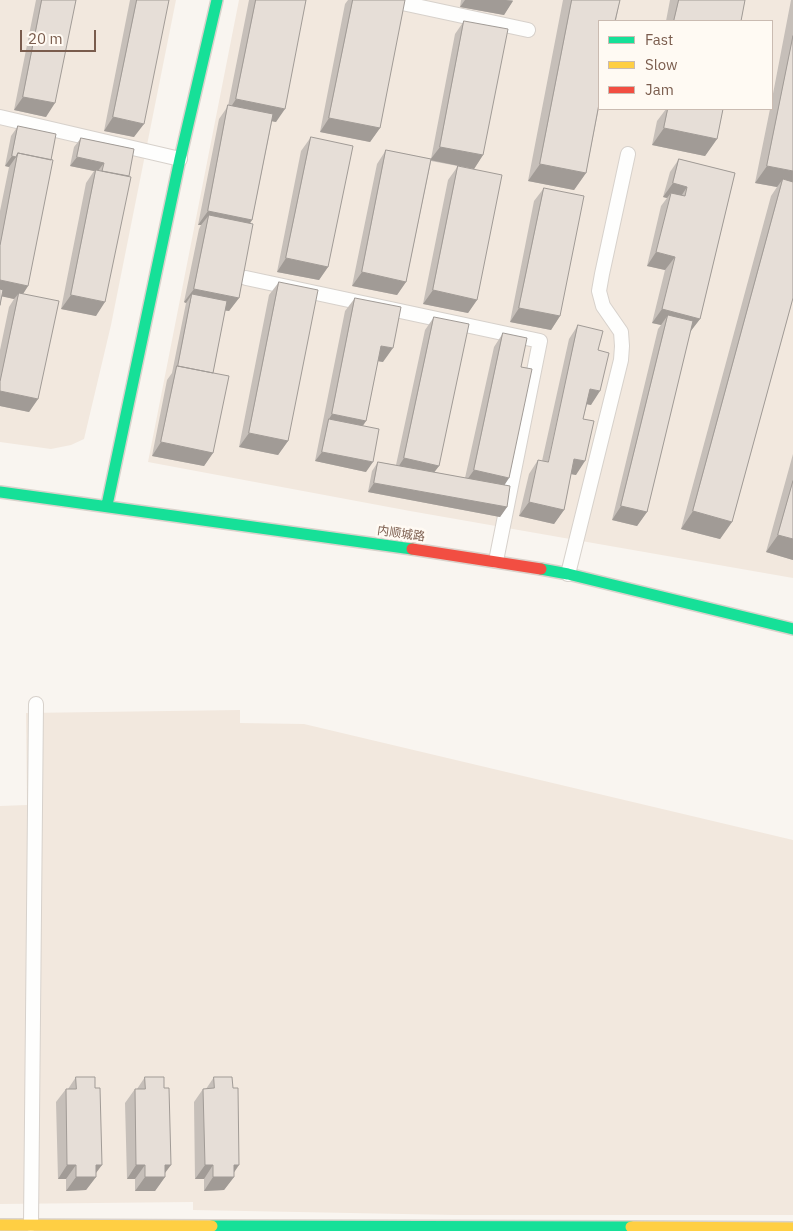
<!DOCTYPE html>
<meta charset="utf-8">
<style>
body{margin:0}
#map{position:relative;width:793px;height:1231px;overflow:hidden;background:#f9f5f0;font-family:"IBM Plex Sans",sans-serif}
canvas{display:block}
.legend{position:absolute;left:598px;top:20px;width:175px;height:90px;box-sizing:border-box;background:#fffaf3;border:1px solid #cabbb1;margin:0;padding:6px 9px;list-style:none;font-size:15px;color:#7a5c4d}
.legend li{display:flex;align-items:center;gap:10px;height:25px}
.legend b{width:25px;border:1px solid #cabbb1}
.scale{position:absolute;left:20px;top:30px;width:76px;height:22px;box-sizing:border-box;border:2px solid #7a5c4d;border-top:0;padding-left:6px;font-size:15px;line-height:18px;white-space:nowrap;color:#7a5c4d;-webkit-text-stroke:4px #fffaf3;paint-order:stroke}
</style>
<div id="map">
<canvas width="793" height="1231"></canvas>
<ul class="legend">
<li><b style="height:6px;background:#16e098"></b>Fast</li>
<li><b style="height:6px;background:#ffcf43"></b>Slow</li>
<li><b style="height:6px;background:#f24e42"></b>Jam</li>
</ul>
<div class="scale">20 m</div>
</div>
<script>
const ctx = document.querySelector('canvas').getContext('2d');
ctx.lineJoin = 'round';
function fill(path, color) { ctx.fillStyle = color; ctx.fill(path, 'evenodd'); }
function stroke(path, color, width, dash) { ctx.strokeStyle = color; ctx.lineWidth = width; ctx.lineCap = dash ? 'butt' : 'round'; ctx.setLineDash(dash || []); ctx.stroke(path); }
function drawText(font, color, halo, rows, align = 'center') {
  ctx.font = font + ' "IBM Plex Sans","Noto Sans SC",sans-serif'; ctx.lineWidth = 5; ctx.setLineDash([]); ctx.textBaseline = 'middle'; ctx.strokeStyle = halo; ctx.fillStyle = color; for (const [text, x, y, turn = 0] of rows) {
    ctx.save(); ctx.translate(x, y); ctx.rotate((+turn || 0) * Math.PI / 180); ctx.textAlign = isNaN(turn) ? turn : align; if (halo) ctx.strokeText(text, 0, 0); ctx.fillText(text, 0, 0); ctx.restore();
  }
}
const residential = new Path2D(`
 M0 0H176L111 325 84 439 71 445 51 449 0 442Z
 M239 0H793V578L410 511 148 462ZM599 21H772V109H599Z
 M240 710V723L304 724 793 840V1215H455L193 1210V1202L0 1204V806L27 805 26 713Z`);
const lane = new Path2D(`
 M388 0 528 30
 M0 117 180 159
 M246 278 540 341 496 561
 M568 574 621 360 622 346 621 332 603 306 599 291 602 274 628 154
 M31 1224 36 704`);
const fast = new Path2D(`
 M0 492 412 549
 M107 505 180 159 217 0
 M541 569 568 574 793 629
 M212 1226 631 1227`);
const slow = new Path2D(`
 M0 1225 212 1226
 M631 1227 793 1228`);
const jam = new Path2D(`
 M412 549 541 569`);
const wall = new Path2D(`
 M36 0H76L46 117 14 110Z
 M130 0H169L134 137 104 131Z
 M249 0H306L276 122 272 121 252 220 250 224 239 298 229 311H225L213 373V453L204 466 152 456 167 380 172 373 186 303 184 302 199 229 201 225H198L219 119 228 106Z
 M348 0H404L380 128 370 142 320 132 345 4Z
 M461 0H513L504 15 460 7Z
 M563 0H620L586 173 574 190 528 181Z
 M670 0H745L741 21H666Z
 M791 0H793V298L732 522 720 539 681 529 771 196 777 187 755 183 770 109H772V99Z
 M464 21 483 155 474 169 431 161 406 282 397 295 352 286 377 164 386 150 431 159 455 34Z
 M666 109H723L717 139 705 156 652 145 657 121Z
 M18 126 28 286 23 294 38 399 29 412 0 406V350L9 307 14 299 2 296 0 305V211L9 167 5 166 11 136Z
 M311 137 328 267 319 280 277 272 301 151Z
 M81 138 134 149 96 316 61 309 86 183 94 171 70 166 74 147Z
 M679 159 735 173 700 319 690 332 647 512 637 526 612 520 658 329 661 325 652 323 665 270 647 266 661 206 667 198 663 197 670 172Z
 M458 166 477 300 468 313 423 304 448 180Z
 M544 188 560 316 551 330 510 322 534 201Z
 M279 282 288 441 278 455 239 447 269 295Z
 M355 298 383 362 378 361 366 421 363 426 366 472 315 461 345 311Z
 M434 317 439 466 434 472 465 478 494 347 503 333 521 367 504 485 507 507 500 517 368 492 372 471 378 462 396 465 425 330Z
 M578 325 598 350 591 405 587 404 583 419 576 475 571 474 564 510 554 524 519 516 529 474 538 460 542 461 569 339Z
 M793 454V560L766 552Z
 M76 1077 96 1173V1177L86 1190 66 1191V1179H58L56 1102 66 1089H68Z
 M145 1077 165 1173V1177L155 1191H135V1179H127L125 1103 135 1089H137Z
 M214 1077 234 1172V1177L224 1190 204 1191V1179H195L194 1102 203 1089H206Z`);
const shadedWall = new Path2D(`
 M465 0H506L513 1 504 15 460 7Z
 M23 97 55 103 46 117 14 110Z
 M236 99 285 109 276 122 227 113Z
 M113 117 144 124 134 137 104 131Z
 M329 118 380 128 370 142 320 132Z
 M664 128 717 139 705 156 652 145Z
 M440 147 483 155 474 169 430 160Z
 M12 156 16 157 9 167 5 166Z
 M77 157 104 163 97 172 96 170 94 171 70 166Z
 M540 164 586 173 574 190 528 181Z
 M767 166 793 171V191L783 179 777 187 755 183Z
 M673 183 687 187 678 201 671 193 667 198 663 197Z
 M208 211 252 220 243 233 209 215 201 225H198Z
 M656 252 675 257 665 270 647 266Z
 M286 258 328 267 319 280 277 272Z
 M362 272 406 282 397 295 352 286Z
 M0 280 28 286 19 300V293L14 299 0 296Z
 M194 289 239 298 229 311 190 303 192 294 186 303 184 302Z
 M433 290 477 300 468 313 423 304Z
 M71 295 105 302 96 316 61 309Z
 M519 308 560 316 551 330 510 322Z
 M662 309 700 319 690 332 668 315 661 325 652 323Z
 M381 346 393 348 383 362 371 360Z
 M590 389 600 391 591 405 580 403Z
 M0 391 38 399 29 412 0 406Z
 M332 414 366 421 356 435 329 419Z
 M249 433 288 441 278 455 239 447Z
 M161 442 213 453 204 466 152 456Z
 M322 452 373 462 366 472 315 461Z
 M404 458 439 466 429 479 395 472Z
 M574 459 585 461 576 475 565 473Z
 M474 470 509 478 500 492 464 484Z
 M374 483 507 507 500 517 368 492Z
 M529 502 564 510 554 524 519 516Z
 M621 506 647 512 637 526 612 520Z
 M693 511 732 522 720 539 681 529Z
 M778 535 793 539V560L766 552Z
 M67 1165H76L66 1179H58Z
 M96 1165H102L93 1177H96L86 1190 66 1191 76 1177Z
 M136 1165H145L135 1179H127Z
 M165 1165H171L162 1177H165L155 1191H135L145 1177Z
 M205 1165H213L204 1179H195Z
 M234 1165H239L231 1177H234L224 1190 204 1191 213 1177Z`);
const building = new Path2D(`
 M42 0H76L55 103 23 97Z
 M137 0H169L144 124 113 117Z
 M256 0H306L285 109 236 99Z
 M353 0H405L380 128 329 118Z
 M572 0H620L615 21H599V104L586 173 540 164Z
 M679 0H745L741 21H674Z
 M464 21 508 29 483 155 440 147Z
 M793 36V171L767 166Z
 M228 105 273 114 252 220 208 211Z
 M668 109H723L717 139 664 128Z
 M18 126 56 134 51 160 18 153 16 157 12 156Z
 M311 137 353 146 328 267 286 258Z
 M81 138 134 149 129 176 102 171 104 163 77 157Z
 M386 150 431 159 406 282 362 272Z
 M18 153 53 160 28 286 0 280V246Z
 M679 159 735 173 700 319 662 309 675 257 656 252 671 193 685 196 687 187 673 183Z
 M458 166 502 175 477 300 433 290Z
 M96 170 131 177 105 302 71 295Z
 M783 179 793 182V298L732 522 693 511Z
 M544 188 584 196 560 316 519 308Z
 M209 215 253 224 239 298 194 289Z
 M279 282 318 290 288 441 249 433Z
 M0 289 3 290 0 305Z
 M19 293 59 301 38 399 0 391V382Z
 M192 294 227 301 213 373 178 366Z
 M355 298 401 307 393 348 381 346 366 421 332 414Z
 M668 315 693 321 647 512 621 506Z
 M434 317 469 324 439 466 404 458Z
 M578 325 603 331 598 350 609 353 600 391 590 389 583 419 594 421 585 461 574 459 564 510 529 502 538 460 548 462Z
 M503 333 527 338 521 367 532 369 509 478 474 470Z
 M177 366 229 376 213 453 161 442Z
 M329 419 379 429 373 462 322 452Z
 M378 462 510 486 507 507 374 483Z
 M793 481V539L778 535Z
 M76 1077H95V1088H100L102 1165H96V1177H76V1165H67L66 1089H76Z
 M145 1077H164V1088H169L171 1165H165V1177H145V1165H136L135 1089H145Z
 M214 1077H232L233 1088H238L239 1165H234V1177H213V1165H205L203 1089 214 1088Z`);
const streetNames = [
 ["内顺城路",401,534,8]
];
fill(residential, '#f2e8de');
stroke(lane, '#d7d1cb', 16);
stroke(fast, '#d9d2cb', 14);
stroke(slow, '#d9d2cb', 14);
stroke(jam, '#d9d2cb', 14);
stroke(lane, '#fefefd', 14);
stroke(fast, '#16e098', 11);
stroke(slow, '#ffcf43', 11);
stroke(jam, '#f24e42', 11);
fill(wall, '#c6bfb9');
fill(shadedWall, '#a19b96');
fill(building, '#e6ded7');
stroke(building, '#a19b96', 1);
drawText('12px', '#7a5c4d', '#fffaf3', streetNames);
</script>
